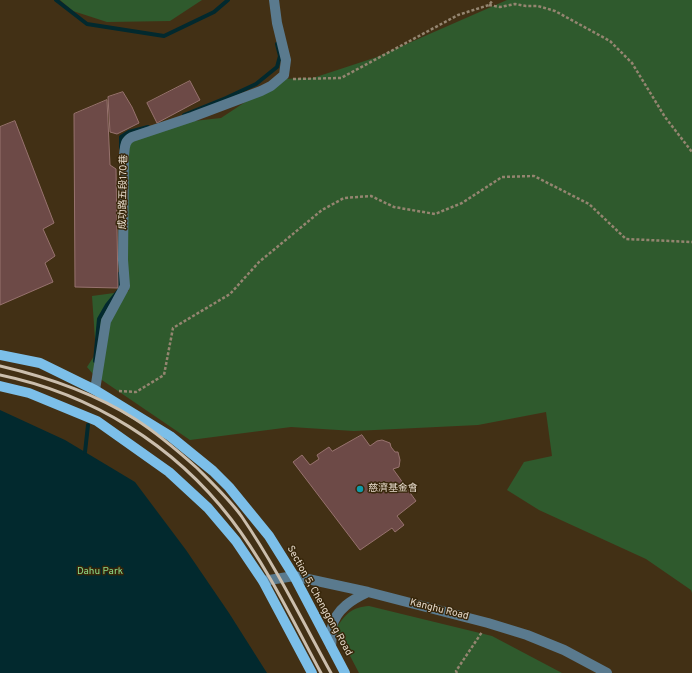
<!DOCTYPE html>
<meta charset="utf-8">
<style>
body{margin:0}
canvas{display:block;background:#423015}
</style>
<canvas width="692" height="673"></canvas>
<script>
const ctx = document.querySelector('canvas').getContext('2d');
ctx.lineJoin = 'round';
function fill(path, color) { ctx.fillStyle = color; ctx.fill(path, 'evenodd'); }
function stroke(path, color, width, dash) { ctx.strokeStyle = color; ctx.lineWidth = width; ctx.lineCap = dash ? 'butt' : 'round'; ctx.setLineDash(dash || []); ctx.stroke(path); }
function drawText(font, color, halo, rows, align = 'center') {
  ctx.font = font + ' Overpass,"Noto Sans TC",sans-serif'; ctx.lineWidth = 3; ctx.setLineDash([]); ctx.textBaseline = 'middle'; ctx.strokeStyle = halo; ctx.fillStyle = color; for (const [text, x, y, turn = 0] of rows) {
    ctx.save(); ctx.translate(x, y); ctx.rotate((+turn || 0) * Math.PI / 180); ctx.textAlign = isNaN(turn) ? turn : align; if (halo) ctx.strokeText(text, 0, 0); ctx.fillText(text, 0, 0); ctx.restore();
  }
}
const green = new Path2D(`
 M60 0H202L170 21 107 22 73 11Z
 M507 0H692V593L691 590 646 559 539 510 507 490 524 462 552 456 546 412 478 425 354 431 291 427 190 440 93 374 87 367 96 353 92 296 129 291 120 137 148 126 221 118 280 79 313 78 377 57Z
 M369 606 492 636 562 673H359L336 629C345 614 352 607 369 606Z`);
const water = new Path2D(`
 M0 410 65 440 135 482 186 550 229 613 267 673H0Z`);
const stream = new Path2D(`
 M56 0 87 24 164 36 214 12 228 0
 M184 115 226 98 256 84 277 67 280 56 277 44
 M121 148V137L129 132 148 127
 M95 361 99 319 107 305 120 289 119 274
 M85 452 88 425`);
const building = new Path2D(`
 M190 81 200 100 157 123 147 103Z
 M123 92 132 107 139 123 117 134 110 132 108 97Z
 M107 100 110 165 116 169 118 288 75 287 74 114Z
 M15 121 54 223 43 229 55 256 45 263 53 282 0 305V127Z
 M362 435 370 446 377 441 382 440 390 443 391 447 395 452H398L400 460 399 467 393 469 416 501 397 516 404 525 395 532 392 528 360 550 293 462 302 455 310 465 319 459 317 455 329 447 332 451Z`);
const path = new Path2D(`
 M489 5 500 7 515 4 526 6H538L555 11 610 41 632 63 665 117 692 152
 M293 79 341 78 458 15 489 5 493 0
 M119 391 136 392 164 375 173 328 230 294 259 262 322 210 344 198 371 196 394 207 435 214 462 203 502 177 534 176 589 204 626 239 692 242
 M457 673 456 671 482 632`);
const minor = new Path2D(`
 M95 390 106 321 125 286 123 260 124 155C125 148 124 141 132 137L192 117 261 91 271 86 284 75 286 60 277 23 274 0
 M263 581 294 576 368 592 488 623 527 635 564 650 607 673
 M331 646C332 640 331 633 332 627 336 609 353 599 368 592`);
const major = new Path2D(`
 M0 355 40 363 95 390 170 436 213 471 229 487 269 536 294 576 345 673
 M0 386 29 393 97 421 169 472 208 508 236 541 263 581 312 673`);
const rail = new Path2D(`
 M0 366C47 377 94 393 135 419 157 433 178 451 197 468 212 483 230 500 242 517 276 567 302 620 331 673
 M0 375C92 394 174 445 231 519 267 566 293 621 321 673`);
const markers = [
 [360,489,4,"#0f9aa8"]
];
const streetNames = [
 ["成功路五段170巷",124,192,-89],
 ["Section 5, Chenggong Road",319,601,61],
 ["Kanghu Road",439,610,14]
];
const poiNames = [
 ["慈濟基金會",368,489]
];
const parkNames = [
 ["Dahu Park",100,572]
];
fill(green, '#2f5a2d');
fill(water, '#02292e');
stroke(stream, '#02292e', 4);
fill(building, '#6d4a47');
stroke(building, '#97726e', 1);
stroke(path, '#948570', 2.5, [3, 2]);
stroke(minor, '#5a7a8e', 10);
stroke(major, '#7cbfe9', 10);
stroke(rail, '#cbbead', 3);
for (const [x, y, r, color] of markers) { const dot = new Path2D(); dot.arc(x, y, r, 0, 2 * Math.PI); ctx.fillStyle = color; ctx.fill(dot); stroke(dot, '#37260a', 1.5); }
drawText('10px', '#e7dbcc', '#37260a', streetNames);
drawText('10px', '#e7dbcc', '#37260a', poiNames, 'left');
drawText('10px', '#8cdb89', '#37260a', parkNames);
</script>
